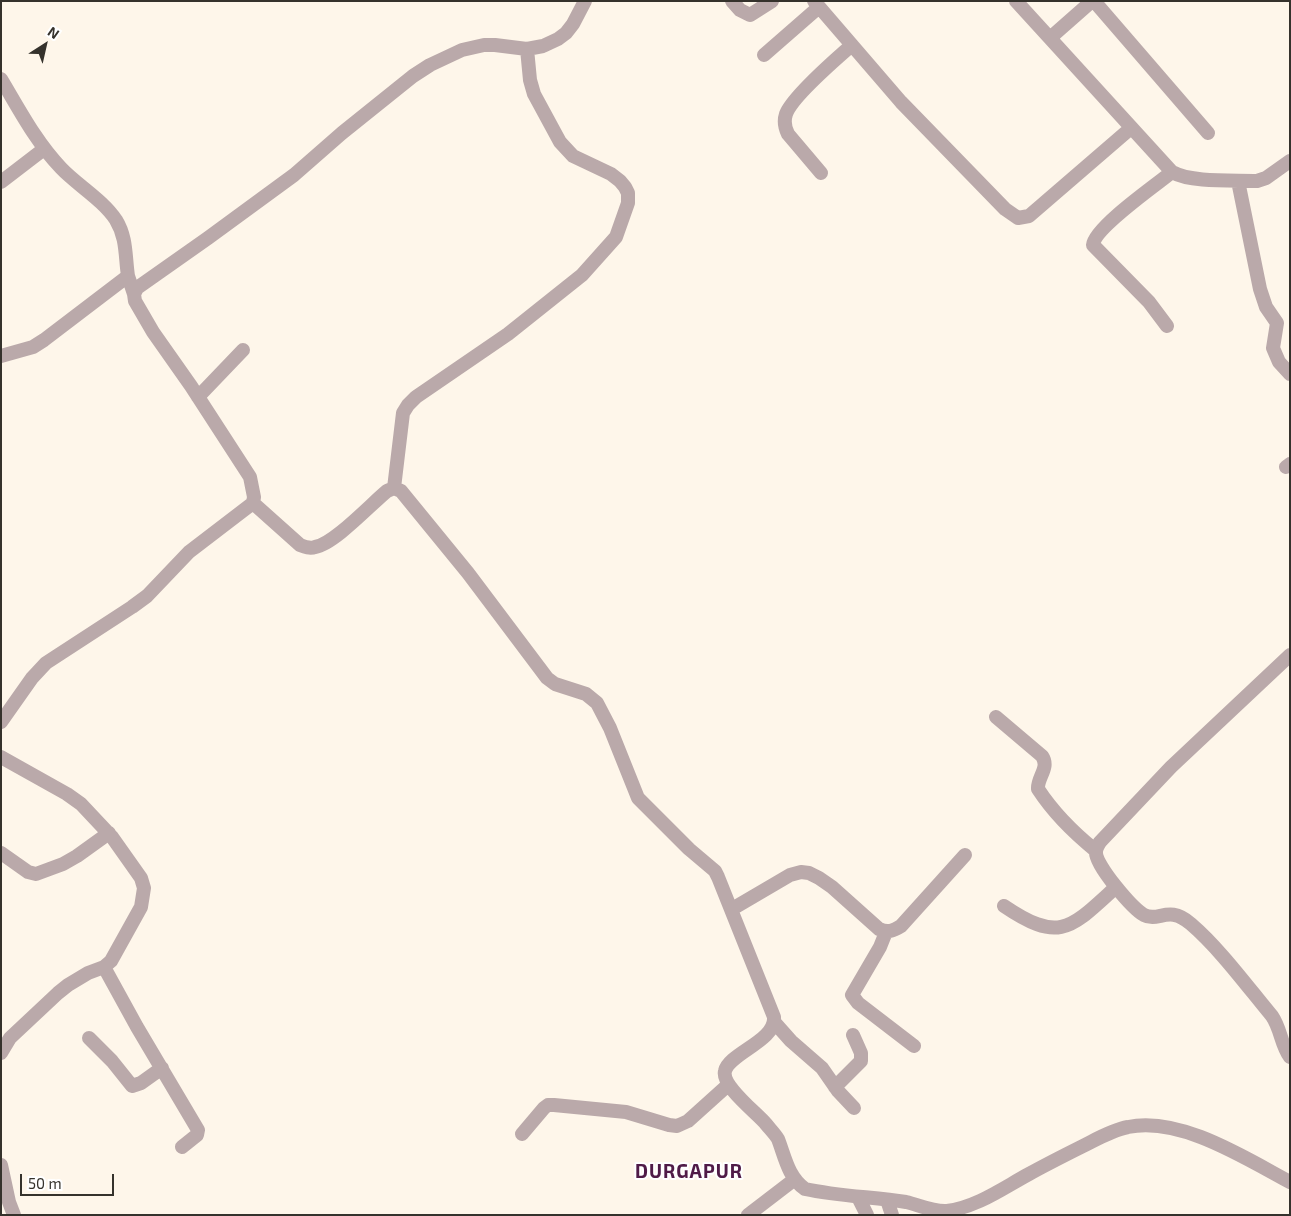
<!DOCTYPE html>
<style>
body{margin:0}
#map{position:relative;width:1291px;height:1216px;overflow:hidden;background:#fef6ea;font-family:"Exo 2",sans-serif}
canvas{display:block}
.frame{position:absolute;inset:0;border:2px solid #35322c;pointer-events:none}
.north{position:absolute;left:20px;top:20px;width:50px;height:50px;-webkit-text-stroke:4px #fff;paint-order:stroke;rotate:35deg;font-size:14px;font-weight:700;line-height:20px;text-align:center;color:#35322c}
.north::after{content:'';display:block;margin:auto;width:18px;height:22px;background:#35322c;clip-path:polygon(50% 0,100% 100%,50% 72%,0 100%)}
.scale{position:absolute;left:20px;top:1174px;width:94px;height:22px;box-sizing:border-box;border:2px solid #35322c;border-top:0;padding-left:6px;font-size:15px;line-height:18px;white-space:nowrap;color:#35322c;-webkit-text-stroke:4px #fff;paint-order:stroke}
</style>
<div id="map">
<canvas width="1291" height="1216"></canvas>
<div class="frame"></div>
<div class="north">N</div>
<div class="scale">50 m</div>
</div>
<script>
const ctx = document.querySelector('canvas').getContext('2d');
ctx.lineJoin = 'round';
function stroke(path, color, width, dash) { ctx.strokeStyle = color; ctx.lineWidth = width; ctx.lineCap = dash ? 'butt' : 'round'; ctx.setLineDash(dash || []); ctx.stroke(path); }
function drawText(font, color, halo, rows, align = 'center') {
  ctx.font = font + ' "Exo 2",sans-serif'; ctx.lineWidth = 4; ctx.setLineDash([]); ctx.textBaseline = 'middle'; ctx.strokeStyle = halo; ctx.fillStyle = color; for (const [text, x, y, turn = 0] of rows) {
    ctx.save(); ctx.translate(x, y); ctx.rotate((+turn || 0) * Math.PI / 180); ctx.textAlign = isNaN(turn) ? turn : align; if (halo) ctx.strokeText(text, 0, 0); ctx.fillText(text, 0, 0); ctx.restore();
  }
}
const minor = new Path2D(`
 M732 1 740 10 750 15 772 1
 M814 1 901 102 1005 209 1018 218 1029 216 1131 128
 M1016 1 1172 172C1192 183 1233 180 1257 181L1266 178 1290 161
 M1094 1 1208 133
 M1050 38 1092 1
 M764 55 819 7
 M1 79C19 109 36 142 61 168 77 185 103 200 116 220 127 238 125 256 128 276 130 282 132 288 134 294
 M821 173 788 134C785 128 784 120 786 114 792 97 837 58 852 45
 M1238 181 1260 289 1266 307 1277 323 1273 348 1279 362 1290 374
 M1 182 44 149
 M1167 326 1149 302 1093 245C1094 228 1157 184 1172 172
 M1 356 33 347 44 340 128 276
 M198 397 243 350
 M1286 467 1290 464
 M394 488 403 413 408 405 416 397 508 334 582 275 616 237 628 203V193L625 187 620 181 611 174 573 156 560 142 534 94 530 80 527 49
 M253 503 300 545C305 547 310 549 315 547 334 544 371 504 387 491L394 488 401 491 468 573 547 678 555 684 586 694 597 703 610 728 638 798 689 849 715 871 718 877 774 1017C776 1041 729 1053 725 1071 721 1086 757 1113 766 1124 770 1129 775 1134 778 1139 785 1157 788 1177 805 1189 838 1196 872 1197 906 1202 919 1205 933 1212 947 1211 977 1207 1003 1188 1029 1174 1047 1164 1065 1155 1083 1146 1097 1139 1112 1130 1128 1127 1180 1116 1245 1158 1290 1182
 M1290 655 1171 767 1100 842C1098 845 1096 848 1096 852 1095 865 1132 908 1144 915 1159 923 1168 904 1191 924 1220 949 1247 986 1272 1016 1281 1029 1281 1045 1290 1057
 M996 717 1042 756C1050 768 1037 777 1038 789 1053 812 1074 833 1095 850
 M1 722 32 678 46 663 132 607 147 596 189 552 253 503 254 497 250 477 191 386 153 332 135 301 134 294 137 288 208 238 294 175 342 133 413 76 430 65 462 50 484 45H495L527 49 543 46 558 39 566 33 573 24 585 1
 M1 757 67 794 81 804 112 837 141 878 144 888 141 907 111 961 104 967 88 973 68 985 58 993 10 1038 1 1053
 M1 853 28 872 36 874 63 864 77 856 109 833
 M1004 906C1060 944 1071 928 1116 887
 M732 909 790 875 801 872 809 873 819 878 832 887 879 929C888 933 893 931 901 926L965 855
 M886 932 880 947 852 995 858 1003 914 1046
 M104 967 137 1027 198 1130 197 1135 182 1147
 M775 1023 791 1041 822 1068 838 1091 854 1108
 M89 1038 112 1061 132 1086 141 1083 162 1068
 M835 1087 861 1061V1053L853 1035
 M522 1134 544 1108 548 1105H554L626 1112 669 1125 677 1126 688 1121 728 1085
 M1 1165 9 1202 14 1215
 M858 1197 867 1215
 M887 1200 892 1215
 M748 1215 795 1179`);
const districtNames = [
 ["DURGAPUR",689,1172]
];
stroke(minor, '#baa9aa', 14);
ctx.letterSpacing = '1px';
drawText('bold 19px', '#501b48', '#fff', districtNames);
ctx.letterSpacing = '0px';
</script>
